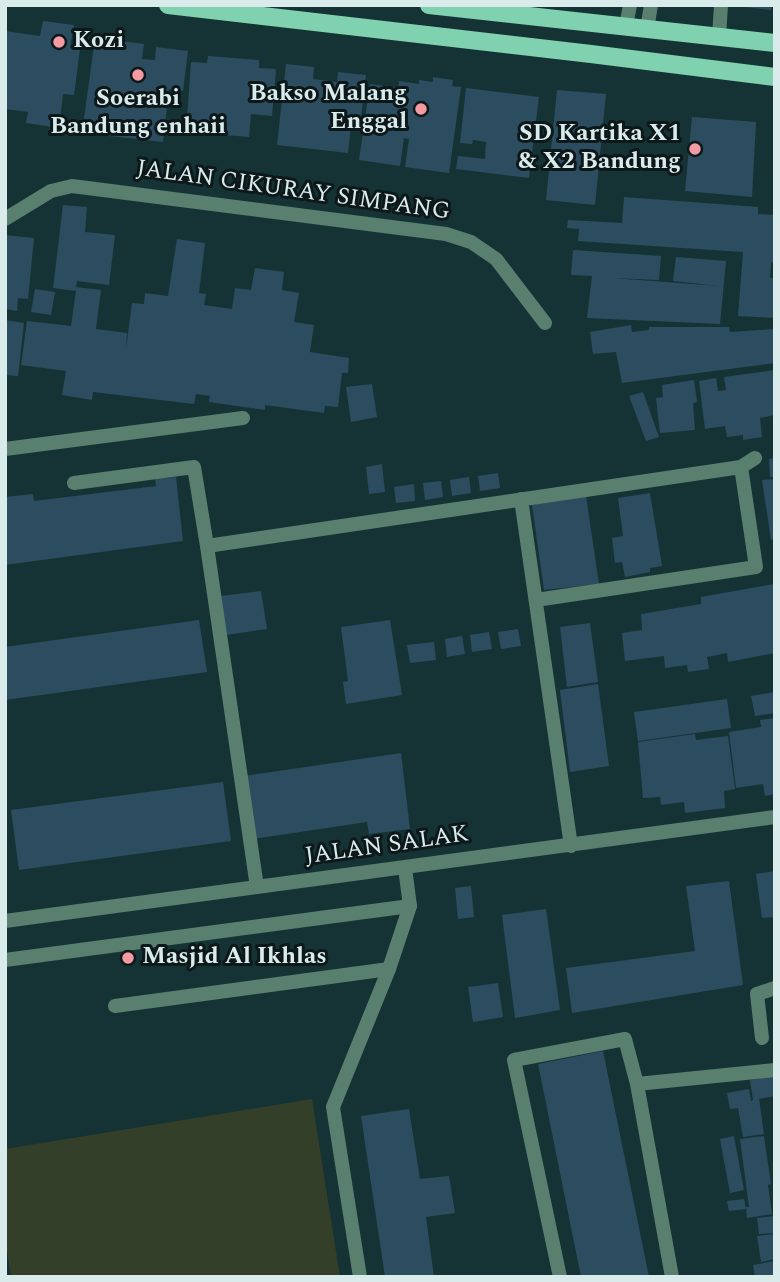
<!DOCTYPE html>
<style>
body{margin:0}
#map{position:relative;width:780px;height:1282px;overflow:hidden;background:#153335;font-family:Spectral,serif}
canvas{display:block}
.frame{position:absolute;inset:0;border:7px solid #daebec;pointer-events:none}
</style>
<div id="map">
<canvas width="780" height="1282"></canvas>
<div class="frame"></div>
</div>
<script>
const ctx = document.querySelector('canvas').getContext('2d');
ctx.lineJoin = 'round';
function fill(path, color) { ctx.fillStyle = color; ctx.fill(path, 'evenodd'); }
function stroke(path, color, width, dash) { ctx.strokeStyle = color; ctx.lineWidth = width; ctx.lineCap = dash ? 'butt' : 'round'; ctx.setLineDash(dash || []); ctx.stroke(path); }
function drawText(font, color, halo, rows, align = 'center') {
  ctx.font = font + ' Spectral,serif'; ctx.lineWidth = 6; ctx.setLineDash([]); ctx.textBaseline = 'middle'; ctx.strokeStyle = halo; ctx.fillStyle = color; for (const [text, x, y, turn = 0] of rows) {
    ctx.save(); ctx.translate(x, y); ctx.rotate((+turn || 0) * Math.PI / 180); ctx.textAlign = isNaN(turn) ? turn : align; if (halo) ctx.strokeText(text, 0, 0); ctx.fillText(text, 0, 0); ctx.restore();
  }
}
const green = new Path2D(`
 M312 1099 340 1277H11L5 1238V1149Z`);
const building = new Path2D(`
 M745 5H772L771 10 745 7Z
 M43 21 74 25 70 48 80 49 74 95 63 94 59 128 26 123 28 112 5 109V31L40 36Z
 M95 38 144 44 142 59 155 60 156 47 188 51 183 91 169 89 163 142 82 133Z
 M208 56 259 60V68L276 69 272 116 251 114 249 137 186 132 191 62 207 63Z
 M286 64 314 67 313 79 337 82 338 72 366 75 360 127 351 126 348 153 277 145Z
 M433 77 453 80 452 86 461 87 449 173 405 167 409 139 404 138 400 166 359 160 370 84 398 88 399 81 419 84V80L433 82Z
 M466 88 539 97 529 178 456 169 458 156 485 159 486 142 473 140 472 144 460 143Z
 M557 90 606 94 595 205 546 200Z
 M692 117 756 122 752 197 685 191Z
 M624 197 758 207V214L775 215V263L771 262 770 278H775V318L738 316 743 252 578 241 579 229 567 228 568 220 622 223Z
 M63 205 87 207 85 232 115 235 109 285 77 281 76 287 101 290 96 329 127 333 126 349 132 303 144 304 145 293 168 296 177 239 205 243 199 293 206 294 204 305 232 309 235 288 251 290 255 268 284 272 282 290 299 293 294 322 314 325 310 352 349 358 348 373H342L338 407 325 406 324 413 265 405V410L209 402 210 396 196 394 194 404 93 392 92 400 62 395 66 371 21 365 27 321 71 326 76 291 53 288Z
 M5 235 34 238 28 299 18 298 17 311 5 309Z
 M573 250 661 256 659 280 612 278 719 286 673 281 676 257 726 261 720 324 587 318 592 276 571 275Z
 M35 289 55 292 51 315 31 312Z
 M5 320 24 323 18 376 5 375Z
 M631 325 632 332 649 330V327H729L730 332 774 329 775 363 622 383 616 352 593 354 590 332Z
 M775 370V415L760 418 762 437 743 440V435L727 437 725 426 705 429 699 381 716 378 718 391 726 390 724 377Z
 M694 380 697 402 693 403 695 430 660 433 656 398 663 397 662 385Z
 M372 384 377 417 351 422 346 387Z
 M643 392 659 437 646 441 629 396Z
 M775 458V477H770L769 459Z
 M382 464 385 492 369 494 366 467Z
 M498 473 500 488 480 491 478 476Z
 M176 477 183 541 5 565V497L33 494 34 501 156 486 155 479Z
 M469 477 471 493 452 496 450 480Z
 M775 479V539L771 540 762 480Z
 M441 481 443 497 425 500 423 483Z
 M414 484 415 501 396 503 394 487Z
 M650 493 662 566 650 568V572L625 577 622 562 615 563 612 538 623 536 618 498Z
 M586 496 599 584 544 590 532 505Z
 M774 584 775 653 728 662 727 653 707 657 709 669 688 672 687 665 665 668 664 656 625 661 622 633 642 630 641 614 701 604V597Z
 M261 591 267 629 226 635 221 596Z
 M199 620 207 672 5 700V647Z
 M390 620 402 695 346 704 343 682 348 681 341 627Z
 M590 623 598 682 567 687 560 627Z
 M518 629 521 646 501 649 498 632Z
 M489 632 492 649 472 652 470 635Z
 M462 636 465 654 447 657 445 639Z
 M434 642 436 660 410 663 407 645Z
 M598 684 609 766 570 772 560 690Z
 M775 692V713L755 716 751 696Z
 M727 699 731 728 638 741 634 712Z
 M775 718V794L765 796 763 784 736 788 729 732 761 727 760 720Z
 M695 734 696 740 728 736 735 789 724 791 725 808 685 813 684 802 661 805 660 797 643 798 638 742Z
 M401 753 410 829 369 834 367 822 253 839 244 776Z
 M223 782 231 841 19 870 11 810Z
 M775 871V917L762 918 756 874Z
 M729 881 743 985 572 1013 566 968 695 951 686 886Z
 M471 886 474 917 458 919 455 888Z
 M546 909 560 1010 515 1018 502 915Z
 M498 983 503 1017 473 1022 468 987Z
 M603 1051 649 1277H581L538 1064Z
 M775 1075V1096L759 1099 764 1134 743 1137 738 1108 730 1109 727 1093 749 1089 751 1101 753 1100 750 1080Z
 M409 1109 420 1179 449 1176 455 1213 426 1217 434 1277H385L361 1116Z
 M734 1136 744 1190 730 1193 720 1139Z
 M764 1136 771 1184 768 1185 772 1214 747 1218 746 1207H749L740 1139Z
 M744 1199 746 1209 729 1211 727 1201Z
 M775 1216V1233L759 1234 757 1218Z
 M775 1234V1259L761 1262 757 1236Z
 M775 1261V1277H755L753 1265Z`);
const service = new Path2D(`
 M626 26 630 5
 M647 29 651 5
 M719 37 721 5
 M74 483 194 467 207 546
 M5 960 410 906
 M115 1006 389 969
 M762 1038 757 994 775 988`);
const minor = new Path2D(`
 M5 219 51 191 72 186 446 234 471 242 496 259 545 323
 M5 449 243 418
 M521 499 571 846
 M536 600 756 567 741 467
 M257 887 207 546 741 467 755 458
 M5 921 775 817
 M637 1084 775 1070
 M360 1277 333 1107 389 969 410 906 405 868
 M560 1277 514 1060 625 1039 637 1084 672 1277`);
const primary = new Path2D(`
 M168 5 591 54 775 77
 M429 5 775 43`);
const markers = [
 [59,42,7,"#f49aa2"],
 [138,75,7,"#f49aa2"],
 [421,109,7,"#f49aa2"],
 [695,149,7,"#f49aa2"],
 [128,958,7,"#f49aa2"]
];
const poiNames = [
 ["Kozi",73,42],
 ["Bakso Malang",407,95,"right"],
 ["Enggal",407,123,"right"],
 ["Soerabi",138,100,"center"],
 ["Bandung enhaii",138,128,"center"],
 ["SD Kartika X1",681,135,"right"],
 ["& X2 Bandung",681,163,"right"],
 ["Masjid Al Ikhlas",142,958]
];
const streetNames = [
 ["JALAN CIKURAY SIMPANG",293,192,8],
 ["JALAN SALAK",387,847,-8]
];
fill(green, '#333f28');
fill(building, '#2c4d60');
stroke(service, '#597f6f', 14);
stroke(minor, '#597f6f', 14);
stroke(primary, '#80d1b0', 18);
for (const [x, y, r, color] of markers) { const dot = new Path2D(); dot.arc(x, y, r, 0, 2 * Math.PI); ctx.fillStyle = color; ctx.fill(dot); stroke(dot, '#0c1819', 2.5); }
drawText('bold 24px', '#daebec', '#0c1819', poiNames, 'left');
drawText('24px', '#daebec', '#0c1819', streetNames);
</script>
